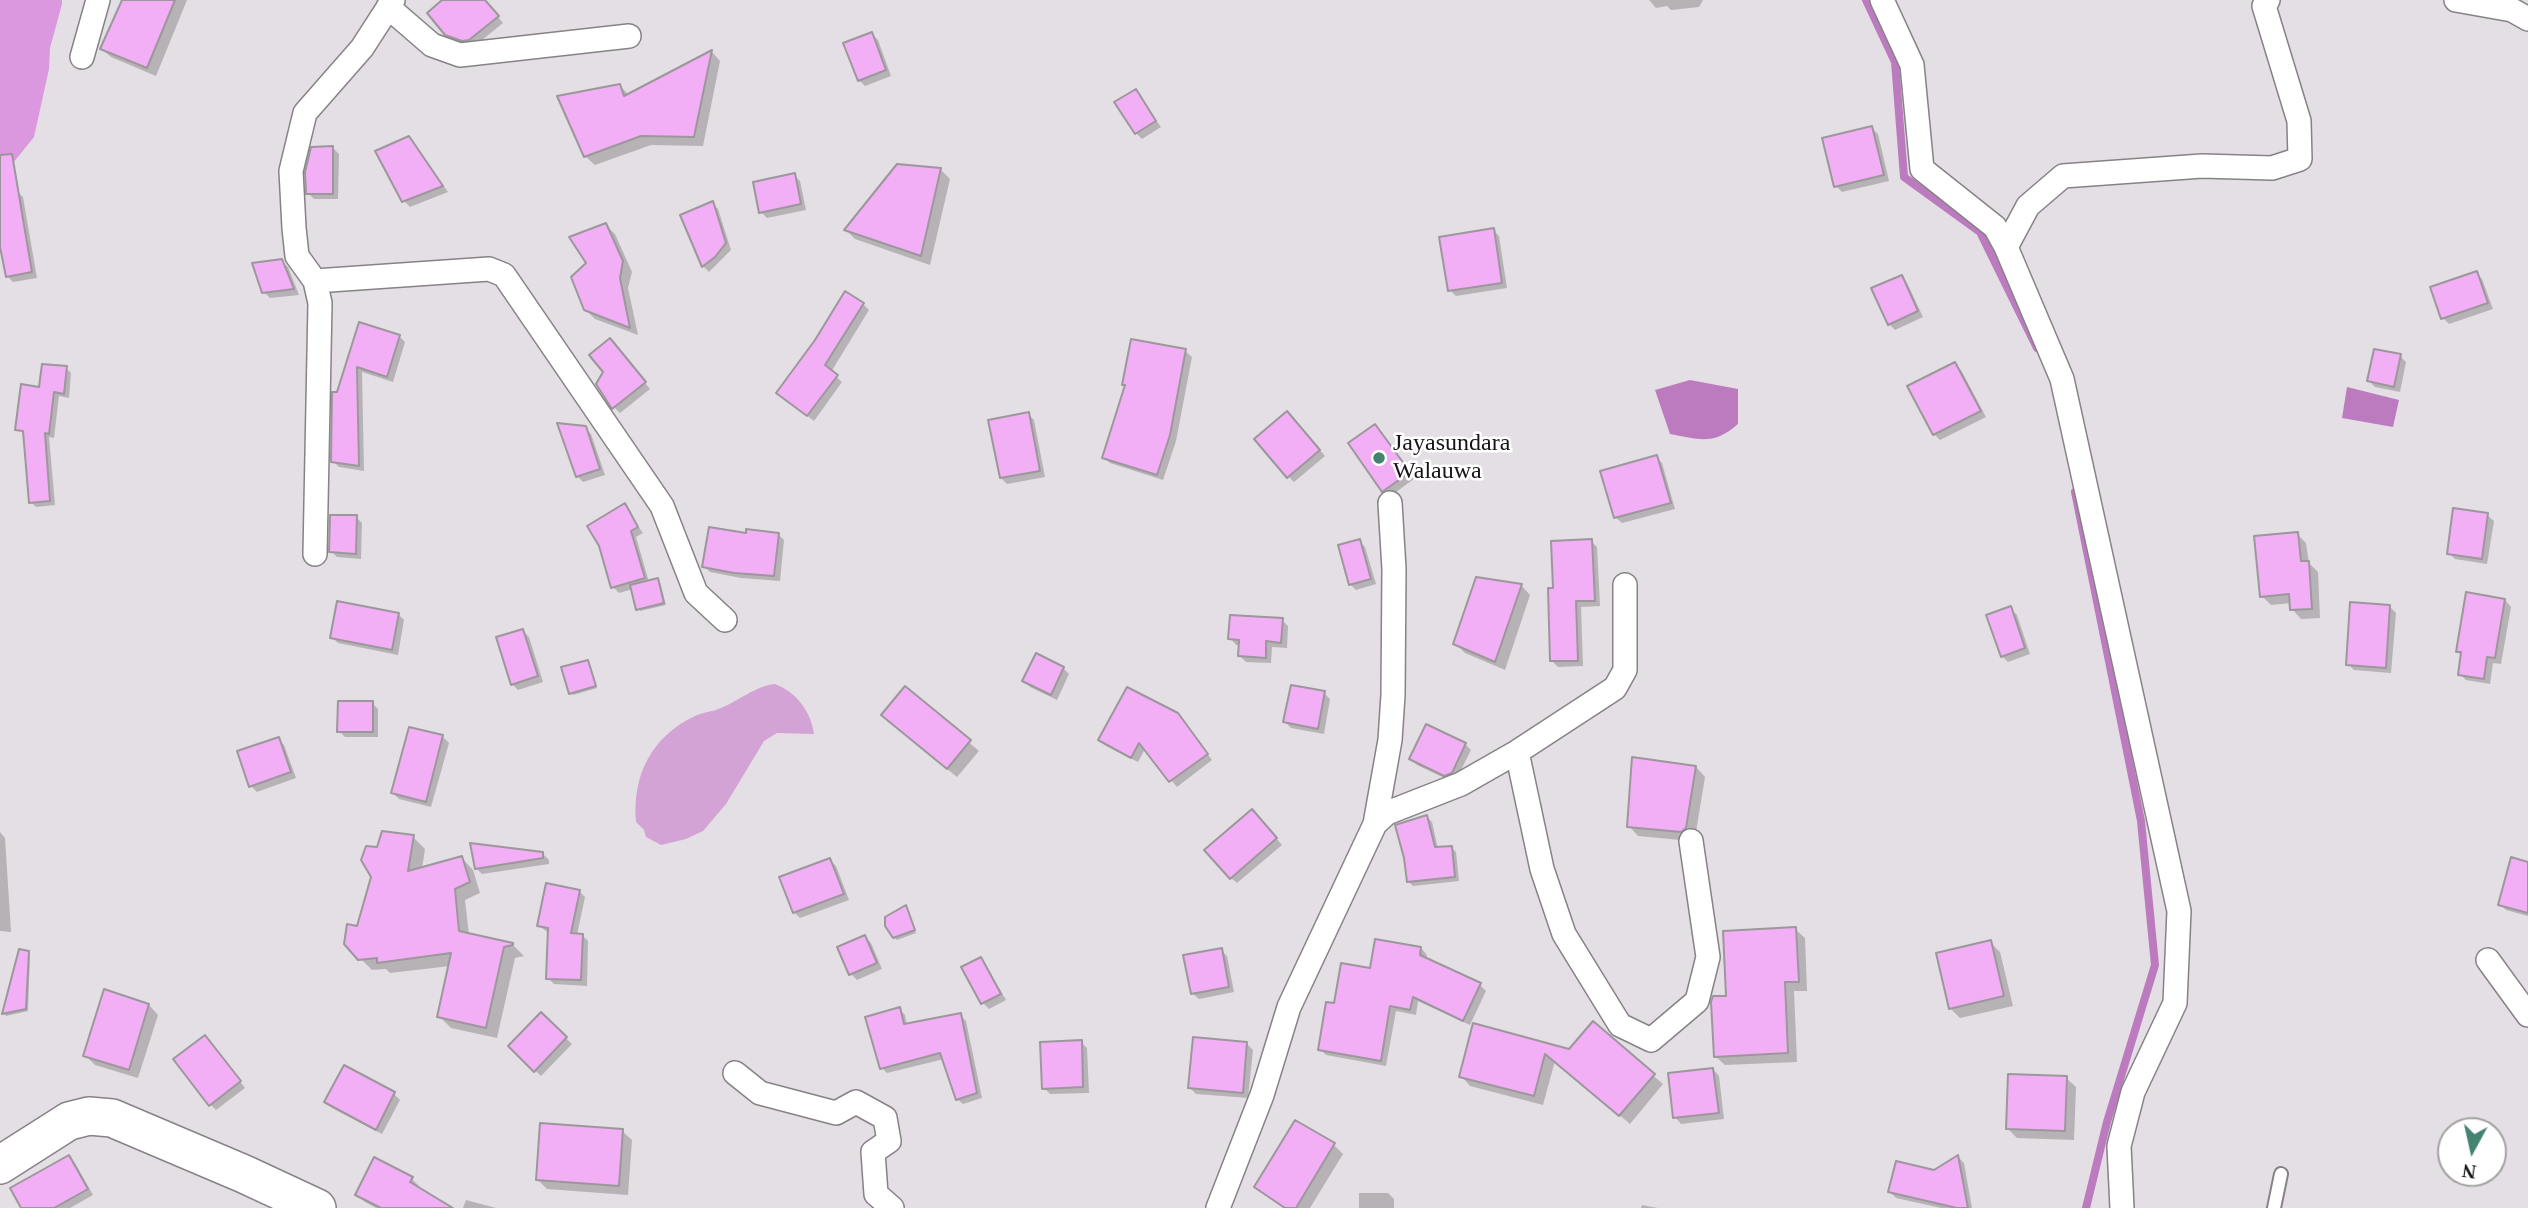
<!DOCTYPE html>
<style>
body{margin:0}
#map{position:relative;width:2528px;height:1208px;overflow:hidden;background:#e4dfe4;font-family:"Times New Roman",serif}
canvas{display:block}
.north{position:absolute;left:2437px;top:1117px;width:70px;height:70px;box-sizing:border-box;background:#fff;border:2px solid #a2a1a2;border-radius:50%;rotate:188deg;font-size:19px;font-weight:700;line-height:28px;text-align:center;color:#171517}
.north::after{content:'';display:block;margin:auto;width:24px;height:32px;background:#428372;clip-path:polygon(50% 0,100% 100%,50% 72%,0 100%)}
</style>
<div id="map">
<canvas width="2528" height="1208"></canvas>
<div class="north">N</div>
</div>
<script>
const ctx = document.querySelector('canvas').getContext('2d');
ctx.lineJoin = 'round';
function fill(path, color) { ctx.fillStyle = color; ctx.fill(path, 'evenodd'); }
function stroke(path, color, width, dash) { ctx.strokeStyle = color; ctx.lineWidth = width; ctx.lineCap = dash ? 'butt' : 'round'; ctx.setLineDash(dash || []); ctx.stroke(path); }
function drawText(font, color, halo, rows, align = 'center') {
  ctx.font = font + ' "Times New Roman",serif'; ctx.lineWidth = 5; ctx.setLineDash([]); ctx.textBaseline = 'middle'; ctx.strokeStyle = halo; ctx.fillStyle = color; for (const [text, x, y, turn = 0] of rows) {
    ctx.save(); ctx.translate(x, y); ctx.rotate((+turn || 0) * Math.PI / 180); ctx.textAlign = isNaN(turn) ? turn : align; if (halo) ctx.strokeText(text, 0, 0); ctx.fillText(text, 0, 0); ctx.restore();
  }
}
const green = new Path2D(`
 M775 684C796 692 811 711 814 734L777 733 764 741 726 804 703 831 686 839 661 845 646 837 644 830 636 822C632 775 652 736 695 716 703 712 712 712 721 708 739 701 755 686 775 684Z`);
const forest = new Path2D(`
 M0 0H62V4L50 48 49 69 34 137 9 168 0 174Z`);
const water = new Path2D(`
 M1690 380 1738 389V424C1714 445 1701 440 1670 434L1655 390Z
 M2347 387 2399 400 2393 427 2342 418Z`);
const shadow = new Path2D(`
 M123 0H187L156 76 111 57 102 49Z
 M445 0H484L503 23 476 45 469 46 453 40 447 34Z
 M1649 0H1703L1699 7 1671 10 1667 6 1656 8Z
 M872 34 878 40 891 76 865 86 859 80Z
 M712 52 720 61 703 146 651 145 595 165 585 156 620 86 629 95Z
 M1135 91 1161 127 1142 139 1136 133Z
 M1872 128 1878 134 1889 181 1842 192 1836 186Z
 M414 144 448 192 410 207 404 201Z
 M333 148 339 154 338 199H314L308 193Z
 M941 170 950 179 930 265 855 239 846 230Z
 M794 175 800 181 806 210 767 218 761 212Z
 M17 191 23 197 37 278 13 282 7 276 0 238V193Z
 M712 203 718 209 731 250 709 272 703 266Z
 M605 225 615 234 632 272 628 288 638 335 595 319 585 309 588 263Z
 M1493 230 1499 236 1507 288 1456 296 1450 290Z
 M281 261 288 267 299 295 270 298 264 292Z
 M2476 273 2482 279 2493 309 2449 324 2443 318Z
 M1901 277 1907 283 1923 317 1895 330 1889 324Z
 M863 304 869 310 831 372 842 382 814 421 784 398Z
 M360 324 399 336 405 342 393 382 362 372 364 471 339 467 333 461 338 394Z
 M615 346 650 389 620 413 614 407Z
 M1185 351 1192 357 1176 441 1163 480 1110 463 1104 457Z
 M2400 356 2406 362 2400 392 2375 387 2369 381Z
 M1955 364 1961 370 1986 417 1940 440 1934 434Z
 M66 368 71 373 69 398 59 396 54 438 49 437 55 505 36 507 31 502 26 435 17 429 41 388Z
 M1028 414 1034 420 1045 477 1007 484 1001 478Z
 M1293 419 1325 456 1294 482 1289 477Z
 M1375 426 1414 479 1389 497 1383 491Z
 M585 428 591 434 605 475 583 482 577 476Z
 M1656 457 1662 463 1675 509 1622 523 1615 517Z
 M624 506 643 533 636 537 649 582 658 580 660 582 666 605 640 611 633 589 619 593 613 587 601 545Z
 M2487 515 2494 521 2487 564 2455 559 2449 553Z
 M356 517 362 523 361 559 337 557 331 551Z
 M778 534 784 540 780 581 741 578 710 572 704 566 747 536Z
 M2297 534 2306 543 2309 563 2318 572 2320 618 2301 619 2292 609V603L2271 605 2262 596Z
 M1359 541 1365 547 1376 584 1356 590 1350 584Z
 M1591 541 1597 547 1600 606 1581 607 1583 666 1558 667 1552 661Z
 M1521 585 1530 595 1505 670 1465 653 1455 643Z
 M2505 600 2511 607 2501 664 2493 663 2490 684 2466 680 2460 674 2462 656 2457 651Z
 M2390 607 2396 613 2391 673 2354 670 2348 664Z
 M2011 609 2017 615 2030 654 2008 662 2002 656Z
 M398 614 404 620 398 655 338 643 332 637Z
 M1282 620 1288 626 1287 648 1272 647 1271 663 1246 662 1240 656V645H1236L1230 638Z
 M523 631 529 637 543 682 518 690 512 684Z
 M588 662 597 688 573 695 571 693Z
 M1063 668 1069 674 1057 700 1030 687 1024 681Z
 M905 689 979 751 957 777 893 725Z
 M1324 693 1330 699 1324 734 1291 728 1285 722Z
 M372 703 378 709V737H345L339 731Z
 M1165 711 1138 762 1106 746 1100 740Z
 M410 729 443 737 449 743 431 807 399 799 393 793Z
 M1190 731 1212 760 1177 787 1148 752Z
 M278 739 284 745 296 778 257 792 251 786Z
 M1465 744 1471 750 1457 778 1451 781 1417 765 1411 759Z
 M1696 767 1705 777 1695 838 1691 841 1638 836 1629 826Z
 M1258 817 1282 845 1237 883 1231 878Z
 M1427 817 1432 822 1438 849 1451 847 1456 852 1459 881 1413 886 1408 881Z
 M0 832 5 838 11 932 0 931Z
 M413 837 425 849 422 869 462 858 473 870 480 893 465 900 469 935 512 944 524 956 515 958 497 1038 451 1028 439 1016 450 966 390 973 386 969 372 970 346 944 358 928 379 849Z
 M543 854 549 860V864L482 874 476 868Z
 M830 860 836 866 849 900 800 918 794 912Z
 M2528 863V916L2506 910 2500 904Z
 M579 891 585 897 577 935H582L588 941 587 986 554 984 548 978 549 933 539 926Z
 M908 910 916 933 897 940 894 937Z
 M1795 929 1805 938 1807 991H1794L1797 1062 1725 1065 1715 1056 1728 997Z
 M865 937 871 943 882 969 857 980 851 974Z
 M1990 942 2000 952 2013 1006 1960 1018 1951 1009Z
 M1421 948 1427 955 1426 959 1480 985 1486 991 1470 1025 1418 1001 1416 1015 1396 1011 1386 1066 1326 1055 1320 1049 1335 1005 1371 970Z
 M1221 950 1227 956 1234 992 1199 999 1192 993Z
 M21 951 30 955 28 1011 6 1016 4 1014Z
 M980 959 986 965 1006 1000 989 1009 983 1003 963 968Z
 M149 1005 158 1015 138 1078 95 1065 85 1055Z
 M899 1009 905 1015 907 1025 960 1015 966 1021 982 1098 963 1104 957 1099 944 1059 887 1073 882 1068Z
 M541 1015 572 1044 541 1076 510 1046Z
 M1593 1024 1663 1084 1630 1124 1555 1061 1543 1105 1470 1086 1461 1076 1475 1025 1570 1051Z
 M1081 1042 1087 1048 1089 1093 1050 1094 1044 1088Z
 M211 1043 245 1088 216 1110 210 1104Z
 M1247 1044 1253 1050 1248 1098 1196 1094 1190 1088Z
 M344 1068 394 1094 400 1100 382 1134 332 1108 326 1102Z
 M1713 1069 1719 1076 1724 1119 1681 1124 1675 1117Z
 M2066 1078 2076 1087 2074 1140 2017 1138 2007 1128Z
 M622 1131 632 1140 628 1195 547 1189 538 1180Z
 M1334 1145 1343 1154 1310 1208H1283L1257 1187Z
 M69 1157 75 1163 93 1195 70 1208H23Z
 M1958 1157 1964 1163 1972 1208H1941L1896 1198 1890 1192 1935 1171Z
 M412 1179 419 1186 418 1188 450 1208H376L365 1202 357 1195Z
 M1359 1193H1388L1394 1199V1208H1359Z
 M466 1200 496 1208H463Z
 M1642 1205 1658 1208H1641Z`);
const stream = new Path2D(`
 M1866 0 1895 62 1904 177 1980 232 2037 348
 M2075 492 2141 821 2155 965 2107 1122 2086 1208`);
const building = new Path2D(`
 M122 0H175L147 68 100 49Z
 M442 0H485L499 16 469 40 462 41 445 35 427 13Z
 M872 32 886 70 858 81 843 43Z
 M712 50 694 137 641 136 584 157 557 96 620 84 624 96Z
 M1136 89 1156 121 1135 134 1114 102Z
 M1872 126 1884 175 1834 187 1822 138Z
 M409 136 443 186 402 202 375 151Z
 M333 146V194H306L305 172 311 147Z
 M12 154 32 272 6 277 0 247V155Z
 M897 164 941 168 921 256 844 230Z
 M795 173 801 204 759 213 753 182Z
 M713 201 726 243 715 257 702 267 680 215Z
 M606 223 623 261 620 278 630 328 584 310 571 277 586 263 569 237Z
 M1494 228 1502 283 1448 291 1439 237Z
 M282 259 294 289 262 293 252 263Z
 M2477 271 2488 303 2441 319 2430 287Z
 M1902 275 1918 311 1888 325 1871 288Z
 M845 291 864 303 825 365 838 375 807 416 776 393 815 340Z
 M359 322 400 335 387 377 357 367 359 466 331 462 332 392H337Z
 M610 338 646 382 612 409 596 384 603 372 589 355Z
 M1131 339 1186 349 1170 435 1157 475 1102 458 1125 385H1122Z
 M2374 349 2401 354 2394 387 2367 381Z
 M1955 362 1981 411 1933 435 1907 386Z
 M42 364 67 366 64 394 54 392 49 434 45 433 50 501 29 503 23 431 15 430 21 384 39 387Z
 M1287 411 1320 450 1287 478 1254 439Z
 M1029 412 1040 471 1000 478 988 420Z
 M557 423 586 426 600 469 576 477Z
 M1375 424 1410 472 1382 492 1348 443Z
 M1657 455 1671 503 1614 518 1600 471Z
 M625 503 638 527 631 531 645 578 611 588 599 546 587 526Z
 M2453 508 2488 513 2482 559 2447 554Z
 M330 515H357L356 554 329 552Z
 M709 527 746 533V529L779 533 774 576 734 573 702 567Z
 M2298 532 2301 561H2309L2312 609 2290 610 2289 594 2260 597 2254 536Z
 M1360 539 1371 579 1349 585 1338 545Z
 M1592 539 1595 601H1576L1578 661H1550L1548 588H1553L1551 541Z
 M1476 577 1522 584 1495 662 1453 644Z
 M658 578 664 603 636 610 630 585Z
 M2466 592 2505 599 2495 658 2487 657 2484 679 2458 675 2461 652H2456Z
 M337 601 399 613 392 650 330 638Z
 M2350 602 2390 605 2386 668 2346 665Z
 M2011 606 2025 648 2001 657 1986 615Z
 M1230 615 1283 618 1281 643 1266 641V658L1238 656 1239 640 1228 639Z
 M523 629 538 676 511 685 496 637Z
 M1036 653 1064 667 1051 695 1022 681Z
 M588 660 596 686 569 694 561 667Z
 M1291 685 1325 691 1318 729 1283 722Z
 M905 686 971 740 947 769 881 715Z
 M1127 687 1178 713 1208 754 1169 782 1139 743 1131 758 1098 740Z
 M338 701H373V732H337Z
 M1426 724 1466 743 1452 773 1444 776 1409 759Z
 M409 727 443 735 426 802 391 793Z
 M279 737 291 772 249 787 237 751Z
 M1632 757 1696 766 1686 828 1681 832 1627 827Z
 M1252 809 1277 838 1230 879 1204 850Z
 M1427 815 1435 847 1452 846 1455 877 1407 882 1404 858 1395 825Z
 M382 831 414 835 408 871 462 856 470 882 455 889 459 931 513 943V945L504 947 486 1028 437 1017 451 953 377 963V958L358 960 344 944 347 924 357 926 371 877 361 860 366 846 377 847Z
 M470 843 543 852V858L475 869Z
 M2511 857 2528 862V913L2498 905Z
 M830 858 844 894 793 913 779 877Z
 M546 883 580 890 571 933 583 934 581 980 546 979 548 928 537 926Z
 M906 905 915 930 893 938 885 926V917Z
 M1796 927 1799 982H1785L1788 1053 1714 1057 1711 1002 1713 996H1726L1723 931Z
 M865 935 877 963 849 975 837 947Z
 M1375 939 1421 947 1420 955 1481 983 1463 1021 1413 997 1410 1010 1390 1006 1381 1061 1318 1050 1326 1002 1334 1003 1341 963 1370 968Z
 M1991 940 2004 996 1949 1009 1936 953Z
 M1222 948 1229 987 1191 994 1183 955Z
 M19 949 29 951 26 1009 2 1014Z
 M981 957 1001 994 981 1004 961 967Z
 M104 989 149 1004 129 1070 83 1056Z
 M900 1007 904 1024 961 1013 977 1093 956 1100 940 1053 880 1069 865 1017Z
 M541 1012 567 1037 534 1072 508 1046Z
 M1593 1021 1655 1074 1619 1116 1545 1054 1534 1096 1459 1077 1473 1023 1569 1049Z
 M205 1035 241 1081 209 1106 173 1059Z
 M1193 1037 1247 1042 1243 1093 1188 1088Z
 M1082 1040 1083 1087 1042 1089 1040 1042Z
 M344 1065 395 1092 376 1130 324 1102Z
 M1713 1068 1719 1113 1673 1118 1668 1073Z
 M2008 1074 2067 1076 2065 1131 2006 1129Z
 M1295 1120 1335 1143 1296 1208H1285L1254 1187Z
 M540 1123 623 1129 619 1186 536 1180Z
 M69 1155 88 1189 54 1208H21L10 1188Z
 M1958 1155 1968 1208H1957L1888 1192 1896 1161 1934 1170Z
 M374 1157 413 1177 410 1182 453 1208H381L355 1195Z`);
const service = new Path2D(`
 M2274 1208 2281 1174`);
const minor = new Path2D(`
 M393 0 362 48 305 113 291 171 294 228 297 256 315 281 489 269 504 275 662 506 696 593 725 620
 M1882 0 1912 65 1922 169 1995 227 2006 247
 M2456 0 2512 10 2528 19
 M388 7 432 45 460 55 629 36
 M82 57 98 0
 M315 554 320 303 315 281
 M1517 752 1615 688 1625 670V585
 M1375 824 1390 740 1393 695 1394 569 1390 503
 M2488 960 2528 1015
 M735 1073 760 1093 836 1113 856 1102 885 1118 889 1141 873 1152 876 1194 892 1208
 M1218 1208 1262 1095 1289 1007 1375 824 1387 813 1461 784 1517 752 1542 869 1564 934 1620 1025 1651 1040 1697 1001 1708 957 1691 841
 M2122 1208 2119 1146 2133 1092 2175 1003 2179 911 2062 379 2006 247 2028 206 2063 176 2202 166 2272 168 2300 159 2299 121 2264 6 2268 0`);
const primary = new Path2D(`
 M0 1165 69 1121 89 1116 112 1118 244 1174 317 1208`);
const markers = [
 [1379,458,7,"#428372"]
];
const poiNames = [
 ["Jayasundara",1393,444],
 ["Walauwa",1393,472]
];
fill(green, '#d2a3d4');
fill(forest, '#db98de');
fill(water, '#bc7bbf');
fill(shadow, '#0003');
stroke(stream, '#bc7bbf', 8);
fill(building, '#f3aff6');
stroke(building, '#9b979b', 2);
stroke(service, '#868286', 16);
stroke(minor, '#868286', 26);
stroke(primary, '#868286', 40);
stroke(service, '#fff', 12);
stroke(minor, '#fff', 23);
stroke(primary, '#fff', 37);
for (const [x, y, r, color] of markers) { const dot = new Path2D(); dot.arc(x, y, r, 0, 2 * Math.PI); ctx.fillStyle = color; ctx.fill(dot); stroke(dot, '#fff', 2.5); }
drawText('24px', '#171517', '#fff', poiNames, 'left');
</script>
